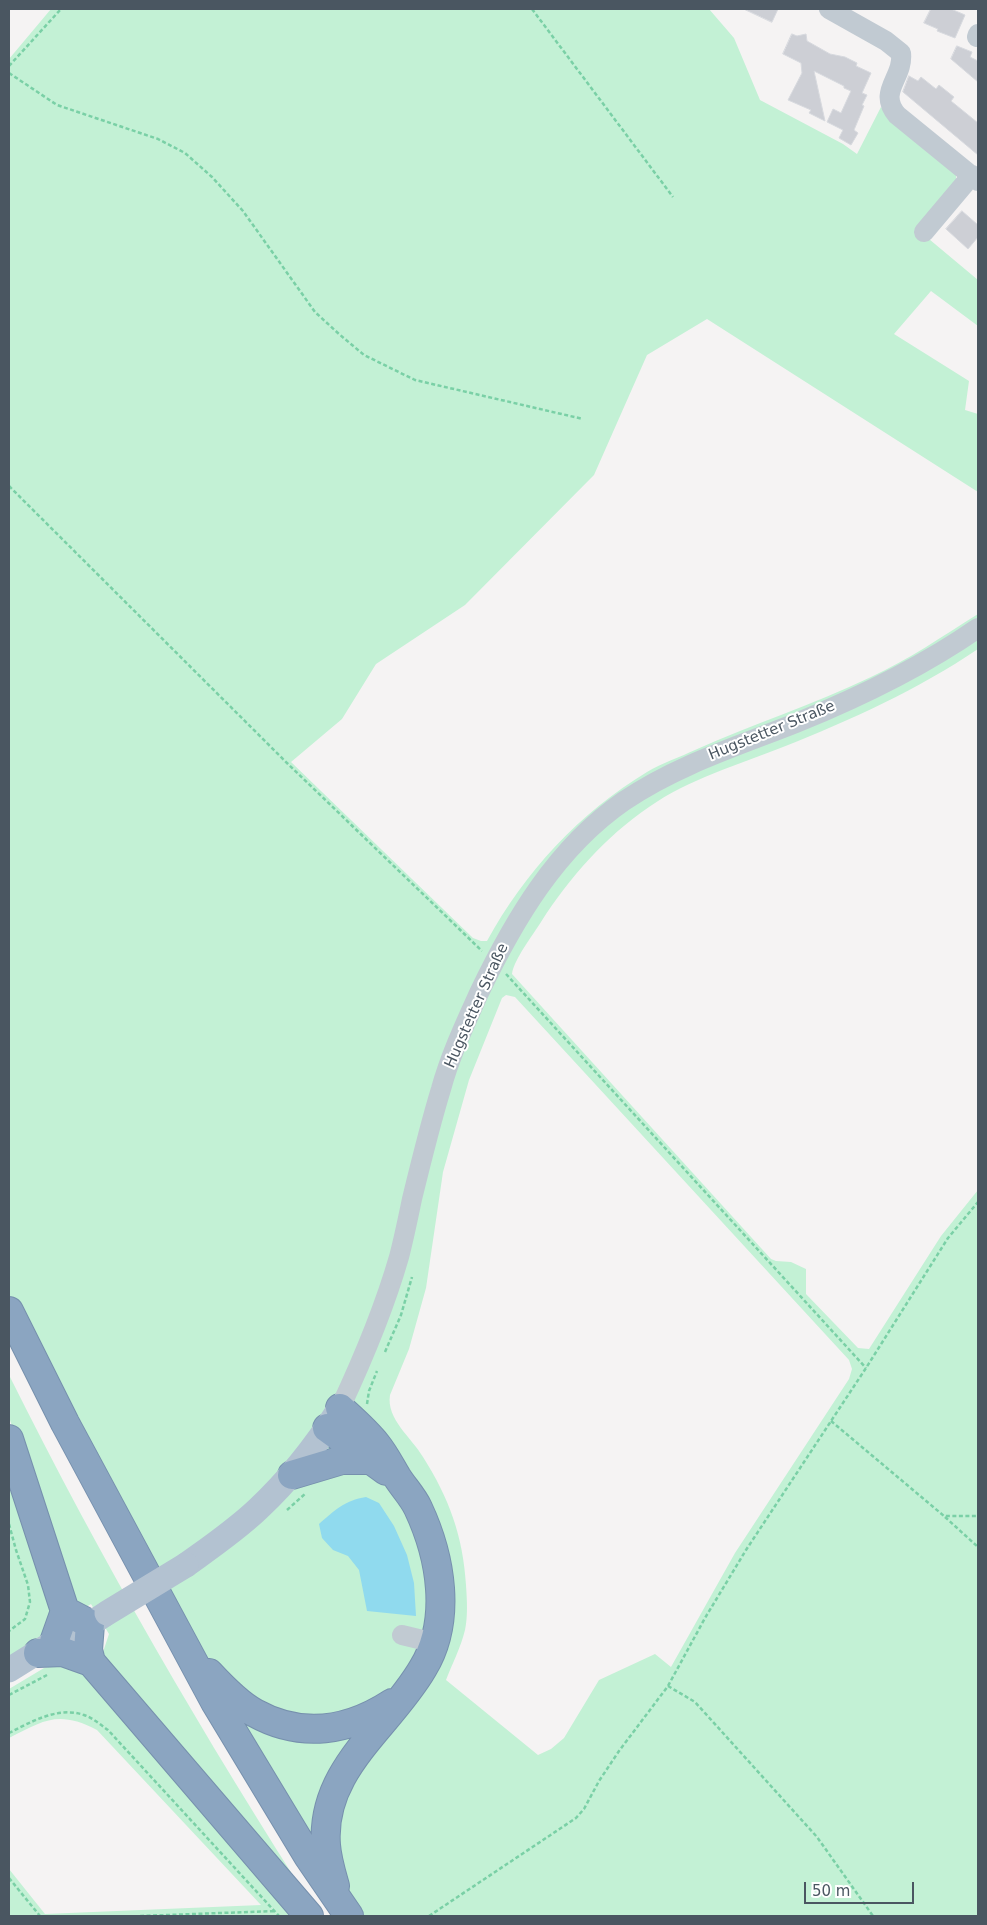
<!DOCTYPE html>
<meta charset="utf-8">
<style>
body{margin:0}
#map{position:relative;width:987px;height:1925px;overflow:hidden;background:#f5f3f3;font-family:"DejaVu Sans",sans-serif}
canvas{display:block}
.frame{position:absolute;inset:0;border:10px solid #4a5661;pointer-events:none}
.scale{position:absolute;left:804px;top:1882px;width:110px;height:22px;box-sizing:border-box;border:2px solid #4a5661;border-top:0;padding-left:6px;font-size:15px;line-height:18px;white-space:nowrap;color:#4a5661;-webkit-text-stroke:4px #fff;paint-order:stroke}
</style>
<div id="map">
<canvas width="987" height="1925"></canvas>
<div class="frame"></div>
<div class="scale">50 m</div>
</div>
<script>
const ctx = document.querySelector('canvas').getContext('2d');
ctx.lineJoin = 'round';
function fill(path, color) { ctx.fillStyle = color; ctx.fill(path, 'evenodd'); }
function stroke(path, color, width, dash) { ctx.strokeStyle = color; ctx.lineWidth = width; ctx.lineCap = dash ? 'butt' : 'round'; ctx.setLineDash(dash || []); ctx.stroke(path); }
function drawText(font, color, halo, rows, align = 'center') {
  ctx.font = font + ' "DejaVu Sans",sans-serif'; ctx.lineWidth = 4; ctx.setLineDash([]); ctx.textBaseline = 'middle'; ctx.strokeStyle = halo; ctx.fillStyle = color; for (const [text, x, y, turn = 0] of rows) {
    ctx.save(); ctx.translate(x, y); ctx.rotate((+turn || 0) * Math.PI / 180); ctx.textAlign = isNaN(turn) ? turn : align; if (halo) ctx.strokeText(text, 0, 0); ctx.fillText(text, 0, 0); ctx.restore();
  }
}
const green = new Path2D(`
 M51 9H709L734 38 760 100 843 144 857 154 881 107 956 172V184L917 229 978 280V326L931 291 894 334 969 381 965 410 978 414V492L707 319 647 355 594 475 465 605 376 664 342 719 291 762 473 938 481 941H487C525 872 579 813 647 772 662 763 680 757 695 750 753 724 813 705 871 677 908 660 943 636 978 614V649C917 690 851 720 783 747 738 765 689 779 649 807 605 837 570 877 541 922 533 935 514 959 512 974L771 1259 776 1261 791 1262 806 1269V1294L858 1348 869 1349 941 1236 978 1190V1916H360L320 1859 234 1718 37 1353 9 1295V59ZM506 995 515 997 849 1360 852 1369 849 1379 735 1553 671 1667 655 1654 599 1680 564 1738 551 1749 538 1755 446 1680C452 1664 461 1647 465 1630 468 1616 467 1600 466 1585 463 1536 449 1498 423 1457 412 1438 386 1419 390 1395L409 1349 426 1288 443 1172 469 1080 502 998Z
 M9 1375C101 1560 205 1739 317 1913L96 1656 103 1652 109 1634 91 1604 83 1609 65 1590 9 1417Z
 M9 1458 54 1606 43 1637 9 1660Z
 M61 1664H78L299 1916H9V1869L45 1914 261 1905 97 1730C59 1710 44 1720 9 1738V1689L44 1668Z`);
const water = new Path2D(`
 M366 1497 379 1503 394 1526 407 1555 414 1583 416 1616 367 1611 359 1570 348 1556 333 1550 322 1538 319 1524C334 1511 345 1500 366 1497Z`);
const building = new Path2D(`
 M744 9H778L772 22Z
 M931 9H951L965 15 955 38 937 31 938 29 924 23Z
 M792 34 797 36 806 34 807 41 830 54 845 57 857 63 856 66 871 73 862 93 867 95 862 105 864 106 854 130 858 133 851 145 839 138 843 130 827 122 833 109 841 113 851 91 844 88V86L814 71 825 121 809 113 811 110 788 100 802 73 801 63 783 54Z
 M957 46 972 52 970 57 978 61V82L951 59Z
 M909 76 918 81 921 77 936 89 939 85 954 97 951 101 978 123V155L903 92Z
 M962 211 978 225V237L968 249 946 229Z`);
const path = new Path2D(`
 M532 9 673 197
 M9 66 61 9
 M9 73 57 105 158 139 185 153 212 177 243 211 315 312 339 334 364 355 415 380 583 419
 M9 486 288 764 482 951
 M506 974 866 1368
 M385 1352 401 1315 412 1277
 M367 1404 369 1391 377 1371
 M831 1421 944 1516H978
 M287 1510 306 1493
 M945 1517 978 1547
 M9 1524 16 1550 28 1585 30 1602 25 1619 9 1631
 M668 1686 695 1702 817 1837 873 1916
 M9 1695 47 1675
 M9 1733C31 1722 58 1706 84 1715 93 1718 101 1725 108 1730L279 1916
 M9 1878 40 1916
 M140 1916 275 1911
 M429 1916 576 1818 584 1809 599 1781 619 1751 668 1686 705 1618 746 1550 866 1368 948 1238 978 1202`);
const minor = new Path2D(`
 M829 9 886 41 901 53C904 78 877 91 897 115L978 181
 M977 37 978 34
 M924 232 972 175
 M340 1408C363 1359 384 1309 399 1257 404 1238 408 1218 412 1199 421 1162 430 1125 441 1089 450 1056 465 1024 479 993 514 920 556 848 624 801 677 765 738 746 796 723 860 697 922 667 978 628
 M402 1635 435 1643`);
const major = new Path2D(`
 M186 1565C211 1547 236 1530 258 1509 289 1480 315 1447 338 1411
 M9 1670 54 1642 90 1624 104 1615`);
const highway = new Path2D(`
 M9 1311 65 1423 215 1702 308 1856 349 1916
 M327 1428 386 1471
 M9 1439 65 1611 54 1642
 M292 1475 342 1460H369
 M65 1611 90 1624 88 1650 91 1662
 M38 1653 63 1652 91 1662 309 1916
 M209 1673C222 1687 238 1704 255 1713 302 1739 349 1731 392 1703
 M335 1886C331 1872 327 1859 326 1845 320 1769 389 1727 423 1668 452 1620 441 1557 418 1508 413 1497 404 1488 397 1477 391 1467 385 1455 377 1445 366 1431 353 1420 340 1408`);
const majorBridge = new Path2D(`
 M107 1613 186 1565`);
const streetNames = [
 ["Hugstetter Straße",772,731,-22],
 ["Hugstetter Straße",477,1006,-66]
];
fill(green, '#c3f1d5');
fill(water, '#90daee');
fill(building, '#cdcfd5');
stroke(building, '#d7d9de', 1);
stroke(highway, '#7690ad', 30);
stroke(path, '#7ad0a6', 2.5, [4, 2.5]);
stroke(minor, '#c1cad2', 20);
stroke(major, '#b3c2d1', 25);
stroke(highway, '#8ba5c1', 28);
stroke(majorBridge, '#b3c2d1', 25);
drawText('15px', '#4a5661', '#fff', streetNames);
</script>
